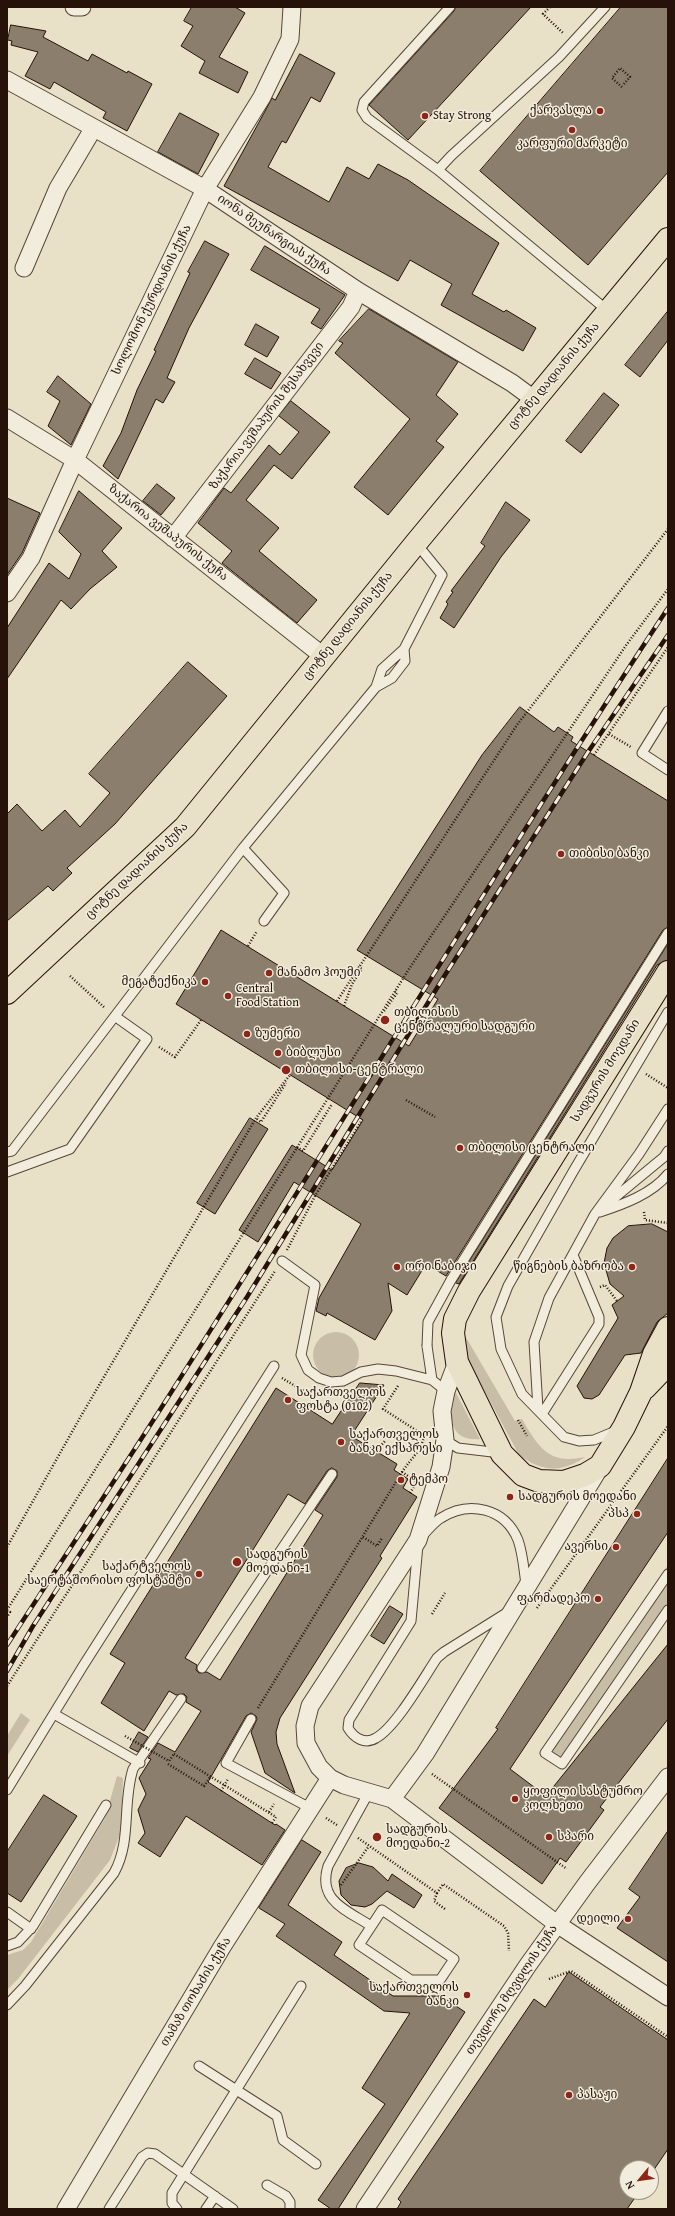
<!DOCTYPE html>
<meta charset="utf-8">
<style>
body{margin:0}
#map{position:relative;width:675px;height:2216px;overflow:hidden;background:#e9e1c7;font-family:"Gentium Book Plus",serif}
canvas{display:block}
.frame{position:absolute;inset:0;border:8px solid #261209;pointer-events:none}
.north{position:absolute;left:619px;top:2160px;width:40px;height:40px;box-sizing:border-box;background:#f1ecdb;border:1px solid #a09587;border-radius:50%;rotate:241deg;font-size:11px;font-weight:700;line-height:16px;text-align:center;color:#261209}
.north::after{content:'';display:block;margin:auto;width:14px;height:18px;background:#8f2418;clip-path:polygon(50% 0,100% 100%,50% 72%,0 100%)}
</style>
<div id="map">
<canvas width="675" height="2216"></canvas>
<div class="frame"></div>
<div class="north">N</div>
</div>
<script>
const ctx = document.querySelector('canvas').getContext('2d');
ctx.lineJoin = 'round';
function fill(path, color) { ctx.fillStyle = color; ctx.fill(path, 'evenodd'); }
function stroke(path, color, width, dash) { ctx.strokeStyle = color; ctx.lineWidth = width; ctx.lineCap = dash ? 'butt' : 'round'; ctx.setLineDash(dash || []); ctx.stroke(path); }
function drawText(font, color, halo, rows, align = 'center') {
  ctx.font = font + ' "Gentium Book Plus","Noto Serif Georgian",serif'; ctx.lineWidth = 3; ctx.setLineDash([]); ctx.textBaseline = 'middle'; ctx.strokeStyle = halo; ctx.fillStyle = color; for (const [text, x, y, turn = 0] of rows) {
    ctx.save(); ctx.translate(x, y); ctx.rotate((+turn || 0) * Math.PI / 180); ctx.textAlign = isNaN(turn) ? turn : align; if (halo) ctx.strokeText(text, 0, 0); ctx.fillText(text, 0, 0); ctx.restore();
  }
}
const green = new Path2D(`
 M465 1315 464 1334 515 1421 522 1419C539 1448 549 1465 585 1457 562 1473 542 1472 519 1455L462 1349Z
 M313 1355a23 23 0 1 1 46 0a23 23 0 1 1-46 0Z
 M454 1389 480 1439C446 1442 450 1412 454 1389Z
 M668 1565V1616L563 1770 540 1754Z
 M21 1713 30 1720 7 1756V1736Z
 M117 1776 123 1778 121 1832 110 1860 18 1979 7 1990V1955L23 1950 31 1942 105 1818Z`);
const building = new Path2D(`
 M192 7H235L245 13 219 57 248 72 238 93 199 73 205 61 181 46 193 26 184 21Z
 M456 7H531L408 140 369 105 454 11Z
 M621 7H668V172L588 265 480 171Z
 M11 25 46 31 43 37 88 61 92 54 127 73 128 71 152 84 127 131 103 118 106 112 54 82 50 89 25 76 38 52 11 45 12 41 8 40Z
 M300 54 335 73 320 102 311 97 286 143 282 141 268 167 329 202 347 167 369 179 378 164 408 180 499 243 472 294 504 312 506 310 536 328 523 351 441 305 452 284 410 260 398 281 224 186 264 113 272 98 275 100Z
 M180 113 219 134 198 174 158 152Z
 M205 241 229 254 189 328 167 378 175 382 163 403 156 399 118 479 103 466 121 433 137 390 156 351 154 350 190 273 188 272Z
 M265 246 345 295 321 329 311 323 320 309 251 270Z
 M369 309 458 362 436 395 458 414 436 441 444 447 388 515 354 487 410 419 335 353 343 343 339 341Z
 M668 311V340L640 377 625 365Z
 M256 324 279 337 267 357 245 345Z
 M255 358 281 373 271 389 245 374Z
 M58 376 91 404 71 445 48 426 60 401 47 392Z
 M604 393 619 405 581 453 566 441Z
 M291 401 330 432 292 479 274 465 246 500 279 528 259 551 317 600 297 623 222 563 232 551 198 523 224 488 231 493 269 445 280 455 299 432 279 416Z
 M157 484 175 498 161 515 143 501Z
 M79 491 122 528 102 551 117 567 90 589 71 609 61 600 7 679V628L49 563 69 579 81 554 59 532Z
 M7 498 40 513 22 553 7 575Z
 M506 502 530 520 501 557 454 628 440 618 448 604 446 602 453 592 451 591 485 546 481 543Z
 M188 662 227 696 115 824 67 868 72 873 53 891 48 886 7 921V814L17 804 42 831 65 810 80 827 110 793 89 774Z
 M520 707 554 732 558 727 573 737 571 741 668 801V927L663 930 446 1276 426 1264 407 1295 388 1283 392 1311 375 1340 327 1313 326 1316 316 1311 319 1298 361 1224 294 1182 258 1242 239 1230 292 1145 332 1170 363 1120 176 1004 221 930 409 1046 438 999 357 950 482 755Z
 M668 944V960L657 965 459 1284 456 1283Z
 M250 1118 268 1129 215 1214 197 1203Z
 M652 1224 668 1232V1313L657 1322 641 1353 625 1355 599 1395 592 1399 584 1398 577 1386 618 1318 612 1305 624 1296 610 1284 604 1263 607 1248 613 1238 628 1226Z
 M360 1383 384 1385 351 1436 397 1464 394 1470 408 1479 403 1488 417 1497 380 1556 382 1558 280 1718 276 1732 277 1744 295 1793 265 1773 251 1732 257 1719 256 1716 251 1713 246 1716 208 1782 275 1825 276 1824 285 1830 262 1865 186 1816 160 1857 138 1843 145 1833 138 1810 146 1794 139 1778 151 1759 148 1758 158 1743 175 1752 201 1711 186 1702 187 1697 184 1694 176 1695 169 1691 144 1731 101 1703 125 1663 110 1654 276 1388 332 1424ZM332 1468 337 1471V1477L315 1510 323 1515 220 1680 207 1672 199 1673 196 1670 197 1665 185 1658 288 1494 305 1504 327 1471Z
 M668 1458V1532L510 1769 546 1796 668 1644V1719L600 1807 604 1810 566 1862 560 1858 542 1884 439 1808 498 1729 496 1728Z
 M390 1606 403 1614 384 1644 371 1636Z
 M139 1732 148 1737 138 1752 130 1748Z
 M44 1795 77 1816 21 1902 7 1893V1852Z
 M668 1831V1962L617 1928 640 1897 629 1889Z
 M302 1840 321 1852 288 1905 342 1942 334 1955 393 1996H441L465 2012 338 2209H331L318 2200 385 2104 362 2088 410 2013 384 2011 276 1936 285 1924 259 1908Z
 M359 1863 373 1867 388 1881 392 1874 422 1895 414 1908 387 1891 372 1904 365 1907 351 1905 341 1895 339 1881 346 1868Z
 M569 1972 668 2040V2149L651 2174V2168H627V2192H639L627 2209H397L401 2202 398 2199 534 1999 545 2007Z`);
const path = new Path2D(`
 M550 7 543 14 563 33
 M622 87 612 78 620 68 630 77 623 85
 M609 734 631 747
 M594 755 668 647
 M248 946 257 931
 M70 976 105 1008
 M337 1001 517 725 668 529
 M344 1006 352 984 362 969 358 967
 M384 1011 397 993 395 991
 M159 1047 175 1057 201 1020
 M646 1074 668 1088
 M406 1100 435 1117
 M257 1119 261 1122 286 1083
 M297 1147 303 1151 332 1104
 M644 1212 645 1220 668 1223
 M287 1250 315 1196 362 1120
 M600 1287 605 1285 617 1301
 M282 1378 315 1398
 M398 1386 383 1409 425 1436
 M518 1420 527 1436
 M376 1451 385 1441
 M402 1472 417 1482 410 1493
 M363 1537 377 1546 382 1538
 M7 1547 81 1416 256 1118 290 1075
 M537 1608 668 1426
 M7 1610 409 969 627 644 668 589
 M7 1611 10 1612 7 1617
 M432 1614 445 1593
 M7 1686 275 1271
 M258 1708 402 1472C412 1457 421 1452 425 1433
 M174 1754 276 1817 272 1823
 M168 1764 204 1786 211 1776
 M432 1774 567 1869
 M221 1791 228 1779
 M269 1812 274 1804
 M326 1818 337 1825
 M358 1838 437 1893 443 1884 504 1926 508 1933 509 1951
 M341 1885 369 1846
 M437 1893 434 1901 445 1909
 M549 1979 571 1971 668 2037`);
const service = new Path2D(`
 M450 7 364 102 362 110 367 118 438 170 608 311
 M438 170 451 156 559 57 605 7
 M376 687 392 678 405 661 404 649
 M668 711 642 753 668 770
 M243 848 284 893 264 921
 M7 1152 12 1151 243 848 376 687 382 669 404 649 442 575 416 543
 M7 1172 70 1149 147 1039 116 1017
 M607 1204 664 1157 668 1151
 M600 1212C624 1204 652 1194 668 1174
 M282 1261 315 1285 301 1355 308 1370 319 1378 331 1382 343 1381 361 1372 378 1369 396 1371 432 1380 446 1391
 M451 1280 668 933
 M427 1346 432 1380
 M538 1409 534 1342 549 1298 595 1214 639 1154 668 1109
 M542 1414 599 1324V1317L573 1255
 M618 1430 594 1440 579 1441 564 1437 522 1394 501 1349 496 1317 508 1286 574 1170 668 1012
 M445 1440 458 1448 501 1453
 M423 1535C429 1529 434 1522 441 1518 469 1500 505 1508 518 1540 523 1554 524 1570 526 1585
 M418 1545 411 1621 349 1720 348 1728C354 1738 365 1745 376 1738 396 1727 423 1679 437 1658L444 1652 508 1612
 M668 1574 545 1753 562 1764 668 1610
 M202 1668 332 1474
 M54 1714 140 1763
 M251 1719 226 1763 310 1808
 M7 1790 83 1666 274 1366
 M369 1792 328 1866C317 1901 347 1910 371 1926
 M382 1910 454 1959 440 1980H411L359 1945Z
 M7 1912 31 1929
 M7 1946 18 1942 33 1926 106 1805
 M7 2005 25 1986 114 1873C132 1841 122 1803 133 1769L181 1699
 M199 2066 277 2116 283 2140 316 2164
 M267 2185 286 2196 290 2202V2209
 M109 2209 142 2157 148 2153 155 2154 233 2209
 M177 2209 172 2203V2193L301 1986
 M206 2209 215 2196`);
const minor = new Path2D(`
 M74 7H82
 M7 80 205 189 358 291 512 383 535 400
 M24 268 58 188 93 129
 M7 418 75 460 323 656
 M173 538 351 307 358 291
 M7 593 31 558 75 460 205 189 262 97 290 39 292 7
 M457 1362 446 1391 442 1411 445 1440 441 1467 418 1540 310 1706 305 1726 306 1743 319 1767 330 1778 344 1785 392 1799 557 1924 668 1997
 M392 1799 425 1754 600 1467
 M66 2209 222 1947 330 1778
 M365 2209 528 1965 587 1883 668 1777`);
const primary = new Path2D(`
 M668 972 469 1291 455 1319 453 1333 457 1362 502 1454 523 1475 539 1481 564 1482 585 1475 600 1466 624 1427 641 1392 654 1354 668 1328
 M7 993 185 827 416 543 668 239
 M645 1388 668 1364`);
const rail = new Path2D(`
 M7 1645C62 1560 118 1476 172 1391 338 1130 498 866 668 608
 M7 1671 33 1626 247 1297 445 975 588 752 668 635`);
const pathBridge = new Path2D(`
 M125 1736 169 1761 174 1754`);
const serviceBridge = new Path2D(`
 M427 1346 428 1322 451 1280`);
const markers = [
 [600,111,4,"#8f2418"],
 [425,116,4,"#8f2418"],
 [572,130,4,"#8f2418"],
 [561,854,4,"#8f2418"],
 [269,973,4,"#8f2418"],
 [205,982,4,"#8f2418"],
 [228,996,4,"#8f2418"],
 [385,1020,5,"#8f2418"],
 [247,1034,4,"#8f2418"],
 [278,1053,4,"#8f2418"],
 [286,1070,5,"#8f2418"],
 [460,1148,4,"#8f2418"],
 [397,1267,4,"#8f2418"],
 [632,1267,4,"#8f2418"],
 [288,1400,4,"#8f2418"],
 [341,1442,4,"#8f2418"],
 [401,1480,4,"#8f2418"],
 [510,1497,4,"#8f2418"],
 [637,1514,4,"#8f2418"],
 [616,1547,4,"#8f2418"],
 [237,1562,5,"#8f2418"],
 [199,1574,4,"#8f2418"],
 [598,1599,4,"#8f2418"],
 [515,1799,4,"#8f2418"],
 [377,1837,5,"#8f2418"],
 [549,1837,4,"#8f2418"],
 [628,1919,4,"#8f2418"],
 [467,1995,4,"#8f2418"],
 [569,2095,4,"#8f2418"]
];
const poiNames = [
 ["ქარვასლა",592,111,"right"],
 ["Stay Strong",433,116],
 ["კარფური მარკეტი",572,144,"center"],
 ["თიბისი ბანკი",569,854],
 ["მანამო ჰოუმი",277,973],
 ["მეგატექნიკა",197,982,"right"],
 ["Central",236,989],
 ["Food Station",236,1003],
 ["თბილისის",394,1013],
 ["ცენტრალური სადგური",394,1027],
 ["ზუმერი",255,1034],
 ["ბიბლუსი",286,1053],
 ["თბილისი-ცენტრალი",295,1070],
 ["თბილისი ცენტრალი",468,1148],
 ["ორი ნაბიჯი",405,1267],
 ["წიგნების ბაზრობა",624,1267,"right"],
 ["საქართველოს",296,1393],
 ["ფოსტა (0102)",296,1407],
 ["საქართველოს",349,1435],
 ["ბანკი ექსპრესი",349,1449],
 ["ტემპო",409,1480],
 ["სადგურის მოედანი",518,1497],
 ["პსპ",629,1514,"right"],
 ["ავერსი",608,1547,"right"],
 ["სადგურის",246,1555],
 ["მოედანი-1",246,1569],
 ["საქარტველოს",191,1567,"right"],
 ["საერტაშორისო ფოსტამტი",191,1581,"right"],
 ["ფარმადეპო",590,1599,"right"],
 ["ყოფილი სასტუმრო",523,1792],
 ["კოლხეთი",523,1806],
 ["სადგურის",386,1830],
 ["მოედანი-2",386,1844],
 ["სპარი",557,1837],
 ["დეილი",620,1919,"right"],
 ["საქართველოს",459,1988,"right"],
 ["ბანკი",459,2002,"right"],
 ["პასაჟი",577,2095]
];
const streetNames = [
 ["იონა მეუნარგიას ქუჩა",274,235,34],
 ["სოლომონ ქურდიანის ქუჩა",152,300,-64],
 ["ცოტნე დადიანის ქუჩა",554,376,-50],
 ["ზაქარია ვეშაპურის შესახვევი",267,416,-53],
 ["ზაქარია ვეშაპურის ქუჩა",168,533,38],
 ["ცოტნე დადიანის ქუჩა",348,626,-51],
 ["ცოტნე დადიანის ქუჩა",137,871,-43],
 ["სადგურის მოედანი",606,1071,-58],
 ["თევდორე მღვდლის ქუჩა",512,1990,-56],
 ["თამაზ თოხაძის ქუჩა",196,1992,-59]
];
fill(green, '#c8bea7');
fill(building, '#8b7e6c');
stroke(building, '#261209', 1);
stroke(service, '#574638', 11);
stroke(minor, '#574638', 19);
stroke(primary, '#261209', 24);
stroke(path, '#261209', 2.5, [1, 2]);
stroke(service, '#f1ecdb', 9);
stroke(minor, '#f1ecdb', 17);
stroke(primary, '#e9e1c7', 22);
stroke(rail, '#261209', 4.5);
stroke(rail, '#f1ecdb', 3, [9]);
stroke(serviceBridge, '#574638', 11, []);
stroke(pathBridge, '#261209', 2.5, [1, 2]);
stroke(serviceBridge, '#f1ecdb', 9);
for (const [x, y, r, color] of markers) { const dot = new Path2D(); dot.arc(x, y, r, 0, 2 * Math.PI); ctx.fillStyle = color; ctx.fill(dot); stroke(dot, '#f1ecdb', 1.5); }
drawText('12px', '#261209', '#f1ecdb', poiNames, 'left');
drawText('12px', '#261209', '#f1ecdb', streetNames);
</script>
